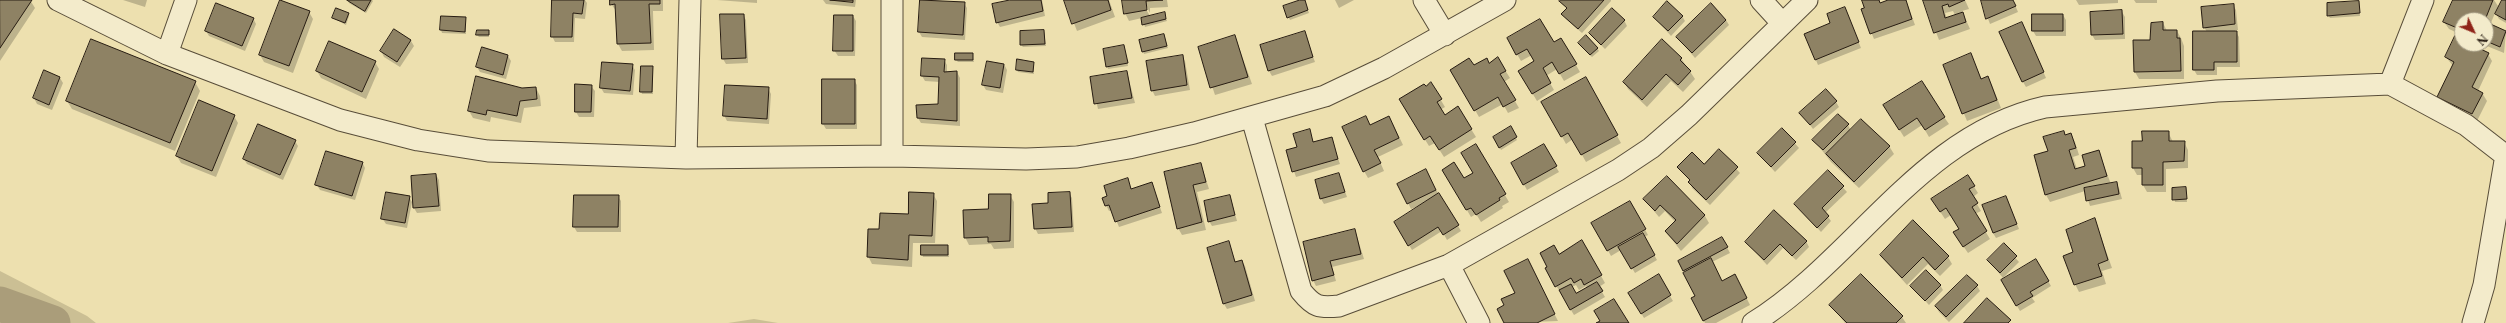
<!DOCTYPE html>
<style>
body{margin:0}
#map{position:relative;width:2506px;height:323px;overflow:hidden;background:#ede0af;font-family:"Libre Caslon Text",serif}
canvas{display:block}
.north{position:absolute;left:2454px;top:12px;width:40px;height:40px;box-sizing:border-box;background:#f3ebcb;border:1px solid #a19881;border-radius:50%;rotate:134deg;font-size:11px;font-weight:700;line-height:16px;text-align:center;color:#271c12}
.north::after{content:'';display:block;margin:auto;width:14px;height:18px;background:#8f2418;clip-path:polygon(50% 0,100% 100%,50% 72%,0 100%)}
</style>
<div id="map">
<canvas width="2506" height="323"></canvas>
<div class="north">N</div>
</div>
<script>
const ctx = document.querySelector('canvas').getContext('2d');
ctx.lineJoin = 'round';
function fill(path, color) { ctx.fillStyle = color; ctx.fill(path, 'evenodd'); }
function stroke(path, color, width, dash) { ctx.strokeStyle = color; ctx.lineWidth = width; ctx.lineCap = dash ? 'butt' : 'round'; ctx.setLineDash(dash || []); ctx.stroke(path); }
const green = new Path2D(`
 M0 271 87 316 96 323H0Z
 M754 319 778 323H728Z`);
const shadow = new Path2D(`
 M0 0H30L35 8 0 61Z
 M123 0H147L145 7Z
 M348 0H372L373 1 366 13 349 3Z
 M553 0H585L587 3 585 19 575 18 574 42H555L552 36Z
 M611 0H663V11H653L654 50 622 51 618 44 617 12 611 4Z
 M717 0H757V3Z
 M823 0H856L855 7 826 4Z
 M1014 0H1042L1045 16 1000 27 997 22Z
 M1065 0H1109L1115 17 1077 31Z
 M1123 0H1167L1168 7 1150 8V13L1146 5 1144 6 1150 16 1164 13 1167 21 1145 27 1142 18 1129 21 1125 13Z
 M1304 0 1309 13 1290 20 1284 7Z
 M1335 0H1354L1339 8Z
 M1561 0H1611V1L1582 33 1566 19 1563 14 1567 9Z
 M1863 0H1879L1880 4 1891 0H1906L1915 25 1874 39 1862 10 1865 8Z
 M1924 0H1965L1969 9 1962 11 1970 29 1939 40ZM1953 11 1955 15 1947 18 1945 13Z
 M1981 0H2013L2018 12 1990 24Z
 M2076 0H2118V3L2079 5Z
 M2134 0H2157V3H2136Z
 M2454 0H2494L2498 6 2490 25 2506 32 2504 53 2482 44H2486V20H2462V35L2449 29 2444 22Z
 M2503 0H2506V23L2499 19 2495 12Z
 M2358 2 2360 16 2330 18 2328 15Z
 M964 3 967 8 965 40 922 37 919 32Z
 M2233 5 2236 10 2238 30H2235L2239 37 2240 67H2217V75H2197L2194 70 2207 32 2204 27Z
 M309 12 313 19 293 73 264 62 260 55Z
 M2122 12 2125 17V39L2095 40 2092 35Z
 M1847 13 1861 48 1818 65 1805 34 1832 24Z
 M348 14 349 16 346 25 333 18Z
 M743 15 746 20 748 63 726 64 723 59Z
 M2063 15 2066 20V36H2036L2033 31Z
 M853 16 856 21 855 56H838L834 50Z
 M1682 16 1685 21 1671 36 1654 17Z
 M253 18 256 24 245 51 209 36 206 31Z
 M466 18V34L442 33 441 30Z
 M1624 20 1627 26 1605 49 1590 34Z
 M1726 20 1729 25 1695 58 1677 37Z
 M2163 23 2167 31H2177L2181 38 2184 46V79H2139L2135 72Z
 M2024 28 2046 78 2026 87 2023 82Z
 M394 30 411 41 414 46 400 67 384 57 381 51Z
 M488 31 489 37H479L477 35Z
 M1044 31 1046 46 1023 47 1021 45Z
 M1304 32 1315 62 1272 76 1269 71Z
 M1164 35 1168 48 1144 54 1143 51Z
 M1235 36 1252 84 1215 95 1199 47Z
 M1508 39 1553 44 1561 39 1580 72 1564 81 1557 69 1546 76 1554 90 1537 101 1519 71 1535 62 1532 55 1521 61Z
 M2462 41V44H2468L2488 54 2492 61 2478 91 2482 93 2487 101 2477 121 2442 105 2438 97 2453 66 2446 57Z
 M1124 46 1128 66 1108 69 1104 50Z
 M1581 46 1597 48 1599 51 1592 57Z
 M972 54 974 62H958L956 60Z
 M1971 55 1982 80 1988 77 1992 85 2001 108 1967 121 1944 65Z
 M508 56 511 61 506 79 480 72 477 67Z
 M1182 56 1185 61 1190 90 1155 96 1152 90Z
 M1681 58 1695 79 1683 92 1671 81 1647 107 1628 89 1624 82Z
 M923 59 944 60 947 65V72H957L960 78V126L921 123 918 118 917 106 939 105 940 82 925 81 922 76Z
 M1498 59 1510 78 1504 82 1519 108 1508 113 1503 104 1479 117 1452 70 1489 64Z
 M375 62 379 69 366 99 321 78 317 71Z
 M603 63 632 65 635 70 633 95 604 93 601 88Z
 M1033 63 1034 74 1018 72 1017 70Z
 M1004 64 1007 70 1003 93 986 90 983 85Z
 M653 67V94H642L641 91Z
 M45 72 60 78 63 83 52 110 37 104 34 98Z
 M1127 72 1135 103 1098 109 1091 78Z
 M1585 78 1621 143 1586 162 1573 139 1566 144 1543 102Z
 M823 80H854L857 85V129H826L823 124Z
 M195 82 200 91 175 151 72 109 67 101Z
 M1431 84 1445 107 1440 110 1444 116 1458 108 1476 137 1444 157 1435 143 1429 146 1400 100Z
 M591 86 595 91 594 117H579L576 112Z
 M536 88 540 96 541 106 524 108 521 123 491 117 490 122 473 118 469 111 522 89Z
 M768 88 771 94 769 124 727 121 724 115Z
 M1836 102 1839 107 1813 129 1801 113Z
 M1889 113 1944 117 1949 124 1929 137 1922 125 1904 137Z
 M234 116 238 123 216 177 181 163 177 156Z
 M1393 124 1403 145 1378 157 1384 171 1368 178 1364 171 1370 126Z
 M1848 125 1851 131 1889 146 1894 154 1859 188 1831 162 1814 140Z
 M1510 128 1517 140 1501 150 1494 137Z
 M1782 129 1799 148 1775 172 1758 153Z
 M1309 130 1314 143 1331 138 1340 164 1296 177 1287 151 1298 148Z
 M2063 132 2066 136 2071 134 2075 142 2079 155 2073 157 2077 169 2087 166 2098 151 2111 184 2116 183 2119 188 2122 199 2090 206 2085 191 2050 202 2046 195 2036 155 2049 151Z
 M2168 132 2173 142H2184L2188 150V168L2166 169V192H2147L2143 185V175H2137L2133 168 2143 142Z
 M295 141 298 146 283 180 247 164 244 159Z
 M1475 145 1509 202 1502 206 1503 208 1481 222 1476 214 1471 217 1443 170 1464 180 1474 174Z
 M1543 145 1559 172 1527 190 1512 163Z
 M1719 150 1740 173 1710 205 1692 188 1690 181 1679 167 1704 165Z
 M362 162 365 168 355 200 320 190 317 185Z
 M1201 164 1209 189 1197 192 1206 230 1182 235 1178 228 1165 173Z
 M1828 171 1847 192 1825 213 1831 221 1821 232 1795 204Z
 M1339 174 1347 197 1324 204 1321 199Z
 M436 175 439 180 441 211 417 213 414 208Z
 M1428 176 1461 231 1447 240 1442 231 1412 250 1395 222 1424 204 1411 209 1399 184Z
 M1667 177 1705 216 1709 223 1681 251 1666 232 1675 222 1665 211 1659 217 1644 199Z
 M1968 177 1978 193 1973 197 1981 211 1975 214 1990 239 1968 253 1959 240 1960 229 1951 215 1945 219 1937 207Z
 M1127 179 1132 190 1152 184 1162 213 1119 227 1112 210 1109 211 1106 205 1108 197Z
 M2185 188 2187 202H2175L2173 189Z
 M1069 193 1072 198 1074 232 1038 234 1035 228 1049 204Z
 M933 194 937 201 935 243H913L912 267 872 264 868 256 880 230 909 215Z
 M1010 195 1014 202V248L994 249 991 244 969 245 965 237 989 210Z
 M618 196 621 201V232H577L574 227Z
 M1230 196 1237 221 1212 226 1209 221Z
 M409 197 412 202 407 228 386 224 382 218Z
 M2006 197 2019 229 1996 238 1993 233Z
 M1630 202 1648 235 1644 237 1657 260 1635 273 1621 250 1611 256 1593 223Z
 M2095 220 2112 268 2102 271 2106 284 2079 292 2075 284 2074 253Z
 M1355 230 1364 259 1332 267 1336 281 1316 286 1313 280Z
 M1722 238 1730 253 1712 262 1722 282 1739 283 1750 305 1716 323H1705L1692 299 1696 296 1679 261Z
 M1806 241 1809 247 1796 260 1783 248 1767 265 1746 242Z
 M1228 242 1236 263 1242 261 1245 266 1255 301 1227 309 1224 304Z
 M1582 242 1605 283 1599 287 1605 297 1574 315 1546 269 1559 255ZM1576 285 1579 290 1586 286 1587 288 1576 295 1572 287Z
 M2004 245 2019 262 2003 278 1988 260Z
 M948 246 949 257H923L922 254Z
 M1881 256 1948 257 1952 264 1940 276 1928 264 1907 285Z
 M2036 260 2051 286 2032 298 2035 302 2020 311 2002 281Z
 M1531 268 1558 321 1505 323 1506 305Z
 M1658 276 1673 301 1644 318 1629 293Z
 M1940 285 1943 290 1929 305 1912 287Z
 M1977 286 1980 291 1949 322 1939 312 1936 307Z
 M1831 305 1902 317 1906 323H1845Z`);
const river = new Path2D(`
 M0 304 53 323`);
const building = new Path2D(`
 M0 0H32L0 48Z
 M280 0 310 11 289 66 259 55Z
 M347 0H371L365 11Z
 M552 0H584L582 14 573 13 572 37H551Z
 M610 0H660V4H649L651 43 617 44 615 4 610 5Z
 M830 0H853V2Z
 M920 0 965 2 963 35 918 32Z
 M1010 0H1041L1043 11 996 23 992 4Z
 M1064 0H1108L1111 10 1072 24Z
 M1122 0H1163L1146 1 1147 10 1124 14Z
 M1300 0H1305L1308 10 1287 18 1283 6Z
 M1560 0H1604L1578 29 1561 14 1567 8 1559 1Z
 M1862 0H1879L1880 3 1888 0H1906L1912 19 1870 34 1861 9 1864 8Z
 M1923 0H1965L1949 7 1948 4 1942 6 1945 18 1963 12 1966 22 1934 33Z
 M1981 0H2013L2016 6 1986 19Z
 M2453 0H2493L2485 20H2462V30L2443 22Z
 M2502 0H2506V20L2495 14Z
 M1667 1 1683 16 1668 31 1653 17Z
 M2359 1 2360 13 2327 16V3Z
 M216 3 254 18 242 46 205 31Z
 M1711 3 1726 20 1692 53 1676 37Z
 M2234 4 2235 24 2203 28 2201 7Z
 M1845 7 1859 42 1815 60 1804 34 1830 23 1827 14Z
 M336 8 349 13 345 23 332 18Z
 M1612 8 1625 20 1601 45 1589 33Z
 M2122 10 2123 34 2091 35 2090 12Z
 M1165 12 1166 19 1142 25 1141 18Z
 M720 14H744L746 58 722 59Z
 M2032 14H2063V31H2032Z
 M834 15H853V51H833Z
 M441 16 466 17 465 32 440 30Z
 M1540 19 1554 42 1561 38 1577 64 1559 74 1552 62 1543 68 1551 83 1532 94 1518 71 1534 61 1527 49 1516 55 1507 38Z
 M2022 22 2044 72 2022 82 1999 32Z
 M2163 22V30H2177V38H2180L2181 71 2134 72 2133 40H2150L2151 23Z
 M2486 22 2506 31 2500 47 2486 41Z
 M394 29 411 40 397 62 380 51Z
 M477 30H489V35H476Z
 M1044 30 1045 44 1020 45V31Z
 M1305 31 1313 57 1268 71 1260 45Z
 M2193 31H2237V62H2214V70H2193Z
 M1164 34 1167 46 1142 52 1139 40Z
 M1235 35 1248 77 1210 88 1198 47Z
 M1586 35 1598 48 1590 55 1578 43Z
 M2455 36 2462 40V44H2470L2489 53 2472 87 2483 93 2472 114 2437 97 2454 62 2445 57Z
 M91 39 196 81 170 143 66 101Z
 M1662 39 1682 58 1680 60 1691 71 1678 85 1666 74 1642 100 1623 82Z
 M329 41 376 61 362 92 316 71Z
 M1124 45 1128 63 1106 67 1103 49Z
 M482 47 508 55 503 75 476 67Z
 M955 53H973V60H955Z
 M1971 53 1981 79 1988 76 1997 100 1962 114 1943 65Z
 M1183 55 1187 85 1151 91 1146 61Z
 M1498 57 1506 71 1500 74 1516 100 1503 107 1498 97 1474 111 1450 70 1469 58 1474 65 1487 58 1489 63Z
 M922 58 945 59 944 72 957 71V121L917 118 916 105 938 104 939 77 921 76Z
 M1017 59 1034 62 1033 72 1016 70Z
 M987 61 1004 64 1000 88 982 85Z
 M602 62 633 64 630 91 600 88Z
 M641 66H653L652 92H640Z
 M44 70 60 77 49 105 33 98Z
 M1127 71 1132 98 1094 104 1090 77Z
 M476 76 522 88 536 87 537 99 520 101 517 116 487 110 486 115 468 111Z
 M1586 77 1618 135 1581 155 1568 133 1561 137 1541 102Z
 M822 79H855V124H822Z
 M1922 81 1945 117 1925 130 1917 118 1899 130 1883 105Z
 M1431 82 1442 99 1437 102 1445 115 1458 106 1472 129 1439 150 1430 136 1424 140 1399 99 1424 84 1426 86Z
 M575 84 592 85 591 112H575Z
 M725 85 769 87 767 119 723 116Z
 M1826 89 1837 101 1810 125 1799 113Z
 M199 100 235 115 212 171 176 156Z
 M1838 114 1849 124 1823 150 1812 140Z
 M1366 116 1370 125 1389 116 1399 138 1374 150 1381 163 1363 172 1342 127Z
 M1861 119 1890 146 1854 182 1826 154Z
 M258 124 296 140 280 175 243 159Z
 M1511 126 1517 137 1499 148 1493 137Z
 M1782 128 1796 142 1771 167 1757 153Z
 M1310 129 1313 142 1332 137 1338 159 1292 172 1286 150 1297 147 1293 134Z
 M2064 131 2065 135 2071 133 2076 148 2069 150 2075 169 2085 166 2082 155 2099 150 2107 176 2045 195 2034 155 2048 151 2043 137Z
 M2142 131H2169V141H2185L2184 161 2163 162V185H2142V168H2132V141H2142Z
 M1476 144 1506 194 1499 198 1500 200 1476 215 1471 208 1466 210 1442 170 1454 162 1464 178 1473 173 1461 153Z
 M1544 144 1557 166 1523 185 1511 163Z
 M1719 149 1738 167 1706 200 1688 182 1690 180 1677 167 1692 152 1704 164Z
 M326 151 363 162 352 196 315 185Z
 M1201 163 1206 182 1193 185 1202 222 1177 229 1164 172Z
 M1426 169 1436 190 1407 204 1397 184Z
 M1828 170 1844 186 1822 208 1829 216 1817 228 1794 204Z
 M1339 173 1345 192 1320 199 1315 180Z
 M436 174 439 206 413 208 411 176Z
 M1968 175 1975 186 1969 189 1978 203 1972 207 1987 231 1963 247 1953 232 1959 229 1946 208 1940 212 1931 199Z
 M1667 176 1705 215 1677 244 1665 231 1676 220 1660 205 1655 211 1643 199Z
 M1128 178 1131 189 1152 182 1160 207 1115 222 1109 205 1105 206 1102 198 1107 196 1104 186Z
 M2117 182 2119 194 2086 201 2084 188Z
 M2186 187 2187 199 2172 200V188Z
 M386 192 410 196 405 223 381 219Z
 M909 192 934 193 932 236 909 235 908 260 867 257 868 229H879L880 213 908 214Z
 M1070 192 1072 227 1034 229 1032 204 1048 203V193Z
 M1439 193 1459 225 1443 235 1438 227 1408 246 1394 222Z
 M989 194H1011L1010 241 988 242V237L964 238 963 210 988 209Z
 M574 195H619L618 227H573Z
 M1230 195 1235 215 1208 222 1204 201Z
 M2006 196 2017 224 1993 233 1982 205Z
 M1630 201 1646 229 1607 251 1591 223Z
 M1774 210 1807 241 1792 256 1780 244 1764 260 1745 242Z
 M2095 218 2108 260 2098 264 2102 276 2074 285 2063 256 2073 252 2066 230Z
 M1913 220 1949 256 1935 270 1923 257 1902 278 1880 255Z
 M1355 229 1361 254 1330 261 1334 275 1312 281 1303 242Z
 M1643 233 1655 255 1631 269 1618 247Z
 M1722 237 1728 247 1683 271 1678 261Z
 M1582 240 1602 275 1584 285 1581 279 1574 283 1571 278 1555 287 1545 268 1547 267 1540 253 1554 245 1559 254Z
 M1229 241 1235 262 1242 260 1252 295 1223 304 1207 248Z
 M2004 243 2017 256 2000 273 1987 260Z
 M921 245H948V255H921Z
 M1711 258 1722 281 1735 274 1747 298 1703 321 1691 298 1695 296 1683 273Z
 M1528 259 1555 314 1537 323H1504L1497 309 1504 305 1501 299 1515 293 1504 271Z
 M2036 259 2049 281 2030 292 2033 296 2016 306 2001 280Z
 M1926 270 1941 285 1925 301 1910 286Z
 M1659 274 1671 295 1641 314 1628 293Z
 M1861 274 1903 316 1896 323H1847L1829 305Z
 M1967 275 1978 285 1946 317 1935 306Z
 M1597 282 1603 291 1570 310 1559 290 1571 284 1576 293Z
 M1987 298 2011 320 2008 323H1964Z
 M1614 299 1629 323H1596L1600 321 1594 311Z`);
const minor = new Path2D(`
 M58 0 167 54 340 120 418 140 488 151 686 158 892 156V0
 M1424 0 1445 35
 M1761 0 1782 23
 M2423 0 2390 84 2466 125 2506 156
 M167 54 186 0
 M1252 118 1301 291C1314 307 1319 308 1339 306L1449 265 1618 170 1651 148 1689 115 1807 0
 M892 156 1026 159 1077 157 1129 148 1194 133 1325 96 1384 68 1505 0
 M686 158 690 0
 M1449 265 1479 323
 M1753 323C1856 259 1920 135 2045 107L2217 91 2390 84
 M2473 323 2484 285 2506 155`);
fill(green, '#cbbf94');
fill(shadow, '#0003');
stroke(river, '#aa9d7a', 35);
fill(building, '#8e8264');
stroke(building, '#271c12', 1);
stroke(minor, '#584d39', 23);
stroke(minor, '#f3ebcb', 21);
</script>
